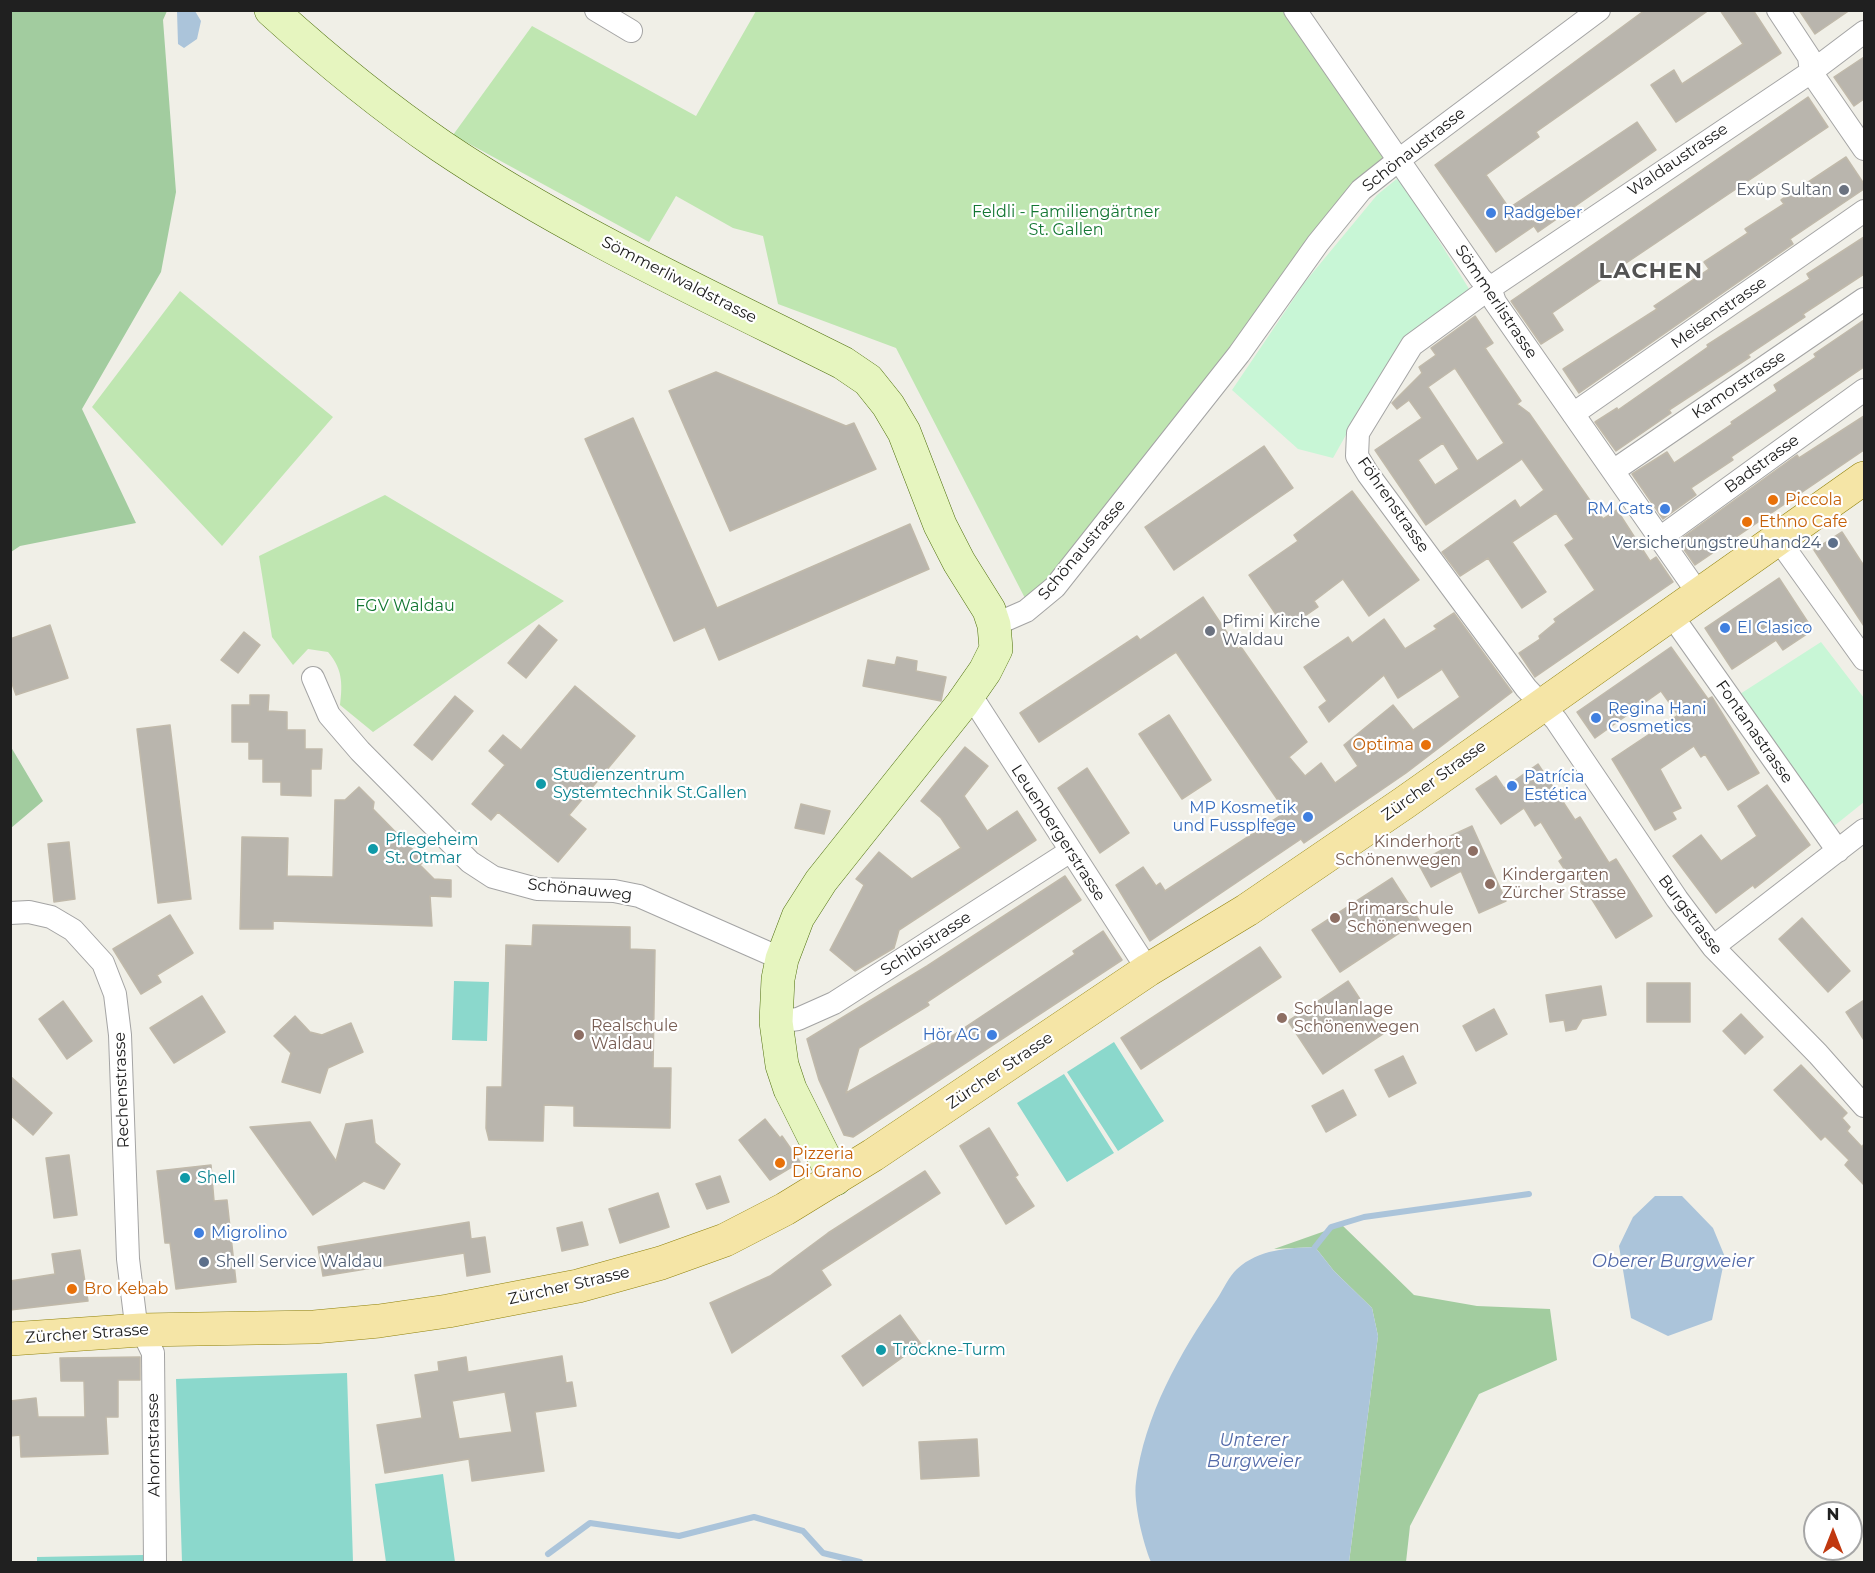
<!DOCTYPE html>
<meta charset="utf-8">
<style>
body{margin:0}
#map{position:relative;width:1875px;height:1573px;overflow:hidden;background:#f0efe7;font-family:Montserrat,sans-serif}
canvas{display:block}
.frame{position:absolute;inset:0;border:12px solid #202020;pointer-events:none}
.north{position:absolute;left:1803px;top:1501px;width:60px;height:60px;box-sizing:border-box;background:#fff;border:2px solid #a6a6a6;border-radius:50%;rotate:0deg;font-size:16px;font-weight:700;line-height:24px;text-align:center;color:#202020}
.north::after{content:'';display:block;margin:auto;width:21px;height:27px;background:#c0380f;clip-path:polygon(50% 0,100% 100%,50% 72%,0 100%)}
</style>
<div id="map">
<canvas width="1875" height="1573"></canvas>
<div class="frame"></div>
<div class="north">N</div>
</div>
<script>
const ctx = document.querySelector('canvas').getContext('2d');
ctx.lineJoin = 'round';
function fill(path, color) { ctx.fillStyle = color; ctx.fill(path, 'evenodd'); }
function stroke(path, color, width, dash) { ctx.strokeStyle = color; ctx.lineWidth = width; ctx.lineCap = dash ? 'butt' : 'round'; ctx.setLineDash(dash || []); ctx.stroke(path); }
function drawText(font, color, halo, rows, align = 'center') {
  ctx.font = font + ' Montserrat,sans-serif'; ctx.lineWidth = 4.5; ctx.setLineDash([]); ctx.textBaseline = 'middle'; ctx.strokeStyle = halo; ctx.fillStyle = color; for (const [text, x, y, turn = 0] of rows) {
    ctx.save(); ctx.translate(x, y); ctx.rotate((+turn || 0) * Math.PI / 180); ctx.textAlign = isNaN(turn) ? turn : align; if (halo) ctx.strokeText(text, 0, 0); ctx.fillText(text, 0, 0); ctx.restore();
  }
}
const grass = new Path2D(`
 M1295 10 1400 159 1028 604 896 348 778 304 763 236 733 228 676 196 649 242 453 135 532 26 696 116 756 11Z
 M180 291 333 417 222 546 92 407Z
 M385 495 564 601 373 732 340 705C343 683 342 668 328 652L308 649 293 665 272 637 259 556Z`);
const forest = new Path2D(`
 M11 10 167 11 163 20 176 192 161 272 82 409 136 523 20 546 11 552Z
 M11 747 43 801 11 828H10Z
 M1342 1225 1414 1295 1477 1306 1550 1309 1557 1360 1479 1394 1410 1526 1406 1562H1349L1378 1336 1372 1308 1334 1271 1315 1247 1274 1249Z`);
const park = new Path2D(`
 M1399 177 1471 292 1410 333 1377 380 1333 458 1298 449 1232 390 1305 282 1377 195Z
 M1821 642 1864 698V802L1834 826 1740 694Z`);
const pitch = new Path2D(`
 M454 981 489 982 487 1041 452 1040Z
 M1114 1042 1164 1121 1118 1151 1067 1072Z
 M1064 1074 1114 1153 1067 1182 1017 1103Z
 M347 1373 353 1562H182L176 1379Z
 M443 1474 455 1562H386L375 1484Z
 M143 1555 144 1562H37V1557Z`);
const water = new Path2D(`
 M177 11H195L201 21 197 39 184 48 178 44Z
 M1655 1196H1682L1713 1228 1725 1257 1712 1320 1668 1336 1631 1318 1619 1246 1633 1217Z
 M1315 1247 1334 1271 1372 1308 1378 1336 1349 1562H1151C1143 1543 1133 1502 1136 1482 1144 1416 1180 1353 1217 1299 1223 1290 1229 1276 1237 1269 1259 1249 1288 1248 1315 1247Z`);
const stream = new Path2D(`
 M1315 1247 1331 1227 1364 1217 1529 1194
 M548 1554 590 1523 679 1536 754 1517 803 1531 823 1553 860 1562`);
const building = new Path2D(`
 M1645 10H1709L1536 132 1539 137 1486 175 1509 208 1637 122 1656 150 1538 232 1534 226 1496 252 1435 165Z
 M1720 10H1753L1781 53 1676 122 1651 85 1674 70 1682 84 1743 44Z
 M1799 10H1850L1815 34Z
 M1864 57V99L1854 106 1834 77Z
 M1808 97 1828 127 1552 313 1563 330 1541 344 1511 301Z
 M1846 157 1864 184V189L1790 239 1793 244 1579 393 1563 369 1657 309 1654 306 1709 269 1704 262 1748 233 1745 229 1784 204 1781 200Z
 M1864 237V274L1803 314 1805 317 1748 355 1750 357 1669 410 1671 413 1616 451 1595 422 1617 408 1618 410 1708 347 1707 345 1810 279 1807 274Z
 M1475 316 1493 343 1485 348 1521 401 1517 404 1529 413 1603 519 1617 510 1650 561 1656 557 1673 582 1535 677 1519 653 1540 639 1539 636 1556 622 1554 619 1595 590 1565 545 1574 539 1556 513 1512 542 1546 592 1522 608 1488 558 1460 576 1442 552 1515 500 1520 508 1544 490 1522 459 1426 525 1375 450 1422 418 1409 400 1397 409 1392 403 1422 373 1419 367 1436 355 1431 348ZM1455 368 1504 443 1477 461 1428 387ZM1443 443 1459 469 1435 485 1418 460Z
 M1864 320V367L1731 457 1733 460 1691 488 1696 495 1663 519 1632 474 1667 452 1674 463 1732 424 1731 422 1777 391 1774 385 1816 357 1814 354Z
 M716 372 846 426 854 423 876 469 730 531 669 391Z
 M1864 416V450L1695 565 1678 541 1797 455 1799 458Z
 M633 418 717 608 910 524 929 569 719 660 705 627 674 641 585 439Z
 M1264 446 1293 488 1174 570 1145 527Z
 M1352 491 1419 580 1369 616 1343 579 1314 601 1318 607 1286 629 1249 575 1298 541 1294 535Z
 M1842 532 1864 566V626L1814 550Z
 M1779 578 1813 630 1783 650 1776 640 1732 669 1705 628Z
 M1203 597 1238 649 1241 647 1307 742 1289 757 1305 776 1321 763 1335 783 1358 766 1344 745 1393 705 1413 730 1460 697 1442 669 1398 698 1384 675 1329 722 1319 707 1327 701 1304 667 1348 637 1352 643 1384 619 1405 649 1437 629 1434 626 1454 613 1512 692 1406 773 1304 843 1301 839 1150 941 1116 885 1143 867 1156 886 1160 883 1165 891 1286 812 1176 652 1039 742 1020 713 1137 636 1140 640Z
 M50 625 68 678 16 695 10 678V639Z
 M539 625 557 640 526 678 508 663Z
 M244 632 260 645 238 673 221 660Z
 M1671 647 1708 699 1712 697 1759 773 1728 790 1705 754 1701 757 1694 746 1660 769 1681 808 1672 812 1676 819 1655 830 1612 759 1678 715 1661 691 1595 738 1577 712Z
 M897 657 917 661 916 671 946 677 941 701 863 686 868 660 895 665Z
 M575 686 635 736 569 815 586 829 558 862 498 812 491 820 472 804 505 765 489 751 503 735 521 750Z
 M250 695H269L268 711 287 712V730H305V749H322L321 769H311V796L281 795V782H263V759H249V742H232V705H250Z
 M455 696 473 711 432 760 414 745Z
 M1169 715 1211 780 1182 799 1139 734Z
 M170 725 191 899 158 903 137 729Z
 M965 747 988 766 964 796 987 831 1017 811 1036 840 899 930 894 948 855 971 830 950 864 885 856 879 879 852 912 879 961 848 941 818 921 801Z
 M1538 764 1575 820 1580 817 1609 863 1616 859 1652 916 1616 938 1573 869 1567 873 1559 861 1563 858 1541 822 1535 826 1524 808 1501 824 1476 789 1496 776 1504 788Z
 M1087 768 1129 833 1100 853 1058 788Z
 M1767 785 1810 845 1755 888 1753 885 1716 913 1673 856 1701 835 1721 861 1757 836 1738 806Z
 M359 787 374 802 373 809 424 861 420 865 434 879 451 880V897L430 896 432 926 273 921V929H240L242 837 288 838 287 876 333 877 335 800H345Z
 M801 804 830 811 824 834 795 828Z
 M1472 826 1506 901 1479 913 1461 871 1431 887 1418 863 1449 846 1446 838Z
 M69 842 75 899 54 902 48 844Z
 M1065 876 1081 900 927 1002 929 1005 859 1048 846 1093 947 1035 949 1038 1075 954 1073 951 1103 931 1122 960 853 1137 844 1135 819 1080 807 1039 927 966Z
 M1392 878 1419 920 1340 972 1312 930Z
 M170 915 193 953 157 975 161 982 141 994 113 949Z
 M1802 918 1850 971 1828 992 1779 939Z
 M533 925 630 927V949L655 950 653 1068H671L670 1128 574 1126V1106L544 1105 543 1141 489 1140 486 1128 487 1087H502L506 945 532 946Z
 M1260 947 1281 977 1141 1069 1121 1038Z
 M1348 981 1383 1034 1323 1074 1288 1021Z
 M1647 983H1690V1022H1647Z
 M1601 986 1606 1015 1582 1019 1576 1029 1566 1031 1564 1020 1550 1022 1546 995Z
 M202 996 225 1032 174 1063 150 1028Z
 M1864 1000V1040L1846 1012Z
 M63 1001 92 1041 67 1059 39 1019Z
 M1494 1009 1507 1034 1476 1051 1463 1026Z
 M1741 1014 1763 1037 1745 1054 1723 1031Z
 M295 1016 310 1032 322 1035 351 1023 363 1052 328 1068 320 1093 282 1082 291 1053 274 1036Z
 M1403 1056 1416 1083 1389 1097 1375 1070Z
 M1801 1065 1847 1113 1842 1118 1850 1127 1847 1131 1862 1147 1864 1144V1185L1845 1165 1849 1160 1825 1136 1821 1140 1774 1090Z
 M10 1076 52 1113 33 1135 10 1115Z
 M1343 1090 1356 1115 1326 1132 1312 1106Z
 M765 1119 780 1138 782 1136 800 1162 770 1180 739 1140Z
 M372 1120 375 1143 400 1164 384 1189 364 1181 313 1215 250 1127 310 1122 336 1161 346 1124Z
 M989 1128 1018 1175 1015 1177 1034 1206 1006 1224 960 1146Z
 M69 1155 77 1215 54 1218 46 1158Z
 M211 1165 214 1201 227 1200 236 1282 176 1289 170 1243H165L157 1171Z
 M925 1171 940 1193 821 1270 831 1285 732 1353 710 1303 770 1276 828 1233Z
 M720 1176 729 1202 707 1209 696 1184Z
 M658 1193 669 1227 620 1243 609 1209Z
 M469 1222 471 1239 485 1237 490 1272 467 1276 464 1253 323 1276 318 1247Z
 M582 1222 588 1245 562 1251 557 1228Z
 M80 1250 88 1301 10 1310V1281L55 1274 52 1254Z
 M900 1315 921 1344 863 1386 842 1356Z
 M562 1356 566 1383 572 1382 576 1406 535 1412 544 1471 472 1481 469 1459 385 1473 377 1425 422 1418 415 1375 439 1371 438 1362 466 1357 468 1372ZM505 1392 512 1432 459 1439 452 1401Z
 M140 1357V1380H118V1417H106L108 1454 21 1457 20 1435 10 1436V1401L36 1398 38 1417H85L84 1381H61L60 1358Z
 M977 1439 979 1476 921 1479 919 1442Z`);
const street = new Path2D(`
 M596 10 631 31
 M1295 10 1480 278 1490 288 1495 302 1698 593
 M1778 10 1809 57 1811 72 1864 149
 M1864 32 1811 72 1490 288 1412 345 1358 433 1357 456 1368 474 1526 688 1556 720 1677 899 1713 947 1818 1054 1864 1106
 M1573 414 1864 211
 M1613 471 1864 299
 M1660 538 1864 390
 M1778 539 1864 659
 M1670 613 1838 851
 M994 625 1026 611 1055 587 1239 354 1318 243 1361 190 1400 159 1599 10
 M313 678 329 715 360 751 470 862 493 877 537 889 614 891 639 896 782 959
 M967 697 977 705 1148 970
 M10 913 29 912 51 917 73 930 103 963 115 994 120 1035 128 1259 135 1316 153 1353 155 1562
 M1713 947 1864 830
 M776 1022 798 1019 834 1003 1069 852`);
const secondary = new Path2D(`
 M271 10C324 58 381 105 441 146 567 231 707 295 843 363L868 380 888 405 904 432 940 525 959 562 989 610 994 625 996 649 985 671 962 704 821 881 798 917 782 959 778 979 776 1022 782 1065 790 1089 835 1179`);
const primary = new Path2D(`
 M10 1339 141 1330 314 1327 379 1321 448 1311 578 1286 661 1263 725 1240 785 1209 873 1155 1148 970 1247 910 1404 803 1864 478`);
const markers = [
 [1844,190,6,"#6b7280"],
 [1491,213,6,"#3f7fe0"],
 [1773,500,6,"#e8710a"],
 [1665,509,6,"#3f7fe0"],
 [1747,522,6,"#e8710a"],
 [1833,543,6,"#5c6f8a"],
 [1725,628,6,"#3f7fe0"],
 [1210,631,6,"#6b7280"],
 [1596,718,6,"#3f7fe0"],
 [1426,745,6,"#e8710a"],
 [541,784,6,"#0f9aa8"],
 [1512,786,6,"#3f7fe0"],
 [1308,817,6,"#3f7fe0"],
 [373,849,6,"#0f9aa8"],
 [1473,851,6,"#8d6e63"],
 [1490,884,6,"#8d6e63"],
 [1335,918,6,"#8d6e63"],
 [1282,1018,6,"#8d6e63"],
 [579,1035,6,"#8d6e63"],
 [992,1035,6,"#3f7fe0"],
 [780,1163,6,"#e8710a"],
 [185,1178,6,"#0f9aa8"],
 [199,1233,6,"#3f7fe0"],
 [204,1262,6,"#5c6f8a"],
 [72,1289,6,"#e8710a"],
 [881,1350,6,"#0f9aa8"]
];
const streetNames = [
 ["Schönaustrasse",1414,150,-38],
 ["Waldaustrasse",1678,160,-34],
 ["Sömmerliwaldstrasse",679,280,27],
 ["Sömmerlistrasse",1496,302,56],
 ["Meisenstrasse",1719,313,-35],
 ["Kamorstrasse",1739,385,-34],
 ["Badstrasse",1762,464,-36],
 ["Föhrenstrasse",1393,505,55],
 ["Schönaustrasse",1082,550,-50],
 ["Fontanastrasse",1754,732,55],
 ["Zürcher Strasse",1434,781,-36],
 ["Leuenbergerstrasse",1058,833,57],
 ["Schönauweg",580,890,6],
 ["Burgstrasse",1690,915,53],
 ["Schibistrasse",926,944,-33],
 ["Zürcher Strasse",1000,1071,-34],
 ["Rechenstrasse",122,1090,-92],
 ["Zürcher Strasse",569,1286,-13],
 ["Zürcher Strasse",87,1334,-4],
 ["Ahornstrasse",154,1445,-91]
];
const worshipNames = [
 ["Exüp Sultan",1832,190],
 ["Pfimi Kirche",1222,622,"left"],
 ["Waldau",1222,640,"left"]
];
const parkNames = [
 ["Feldli - Familiengärtner",1066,212],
 ["St. Gallen",1066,230],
 ["FGV Waldau",405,606]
];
const shopNames = [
 ["Radgeber",1503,213],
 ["RM Cats",1653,509,"right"],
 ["El Clasico",1737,628],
 ["Regina Hani",1608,709],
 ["Cosmetics",1608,727],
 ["Patrícia",1524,777],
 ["Estética",1524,795],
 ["MP Kosmetik",1296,808,"right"],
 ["und Fussplfege",1296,826,"right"],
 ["Hör AG",980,1035,"right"],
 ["Migrolino",211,1233]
];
const foodNames = [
 ["Piccola",1785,500],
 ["Ethno Cafe",1759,522],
 ["Optima",1414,745,"right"],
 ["Pizzeria",792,1154],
 ["Di Grano",792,1172],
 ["Bro Kebab",84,1289]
];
const serviceNames = [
 ["Versicherungstreuhand24",1821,543],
 ["Shell Service Waldau",216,1262,"left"]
];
const cultureNames = [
 ["Studienzentrum",553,775],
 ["Systemtechnik St.Gallen",553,793],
 ["Pflegeheim",385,840],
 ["St. Otmar",385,858],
 ["Shell",197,1178],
 ["Tröckne-Turm",893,1350]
];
const educationNames = [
 ["Kinderhort",1461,842,"right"],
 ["Schönenwegen",1461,860,"right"],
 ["Kindergarten",1502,875],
 ["Zürcher Strasse",1502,893],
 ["Primarschule",1347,909],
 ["Schönenwegen",1347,927],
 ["Schulanlage",1294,1009],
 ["Schönenwegen",1294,1027],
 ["Realschule",591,1026],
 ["Waldau",591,1044]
];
const waterNames = [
 ["Oberer Burgweier",1673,1262],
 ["Unterer",1254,1441],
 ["Burgweier",1254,1462]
];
const districtNames = [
 ["LACHEN",1651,272]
];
fill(grass, '#bfe6b1');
fill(forest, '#a2cc9f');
fill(park, '#c8f6d6');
fill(pitch, '#8bd8cc');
fill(water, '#abc4da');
stroke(stream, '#abc4da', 6);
fill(building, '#b9b5ad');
stroke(building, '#c0b9aa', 1.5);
stroke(street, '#a4a4a4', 24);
stroke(secondary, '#4f700d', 34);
stroke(primary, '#90820b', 34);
stroke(street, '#fff', 22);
stroke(secondary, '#e6f5bf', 33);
stroke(primary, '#f5e5a6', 33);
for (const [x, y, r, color] of markers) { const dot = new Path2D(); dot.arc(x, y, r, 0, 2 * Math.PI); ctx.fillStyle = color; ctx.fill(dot); stroke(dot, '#fff', 2); }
drawText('16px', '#202020', '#fff', streetNames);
drawText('16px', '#5b616d', '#fff', worshipNames, 'right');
drawText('16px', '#147733', '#fff', parkNames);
drawText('16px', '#366cbe', '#fff', shopNames, 'left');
drawText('16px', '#c56008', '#fff', foodNames, 'left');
drawText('16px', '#4e5e75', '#fff', serviceNames, 'right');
drawText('16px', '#0d838f', '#fff', cultureNames, 'left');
drawText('16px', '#785e54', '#fff', educationNames, 'left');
drawText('italic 18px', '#536aa9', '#fff', waterNames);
ctx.letterSpacing = '1.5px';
drawText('bold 22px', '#535353', '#fff', districtNames);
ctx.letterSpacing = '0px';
</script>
